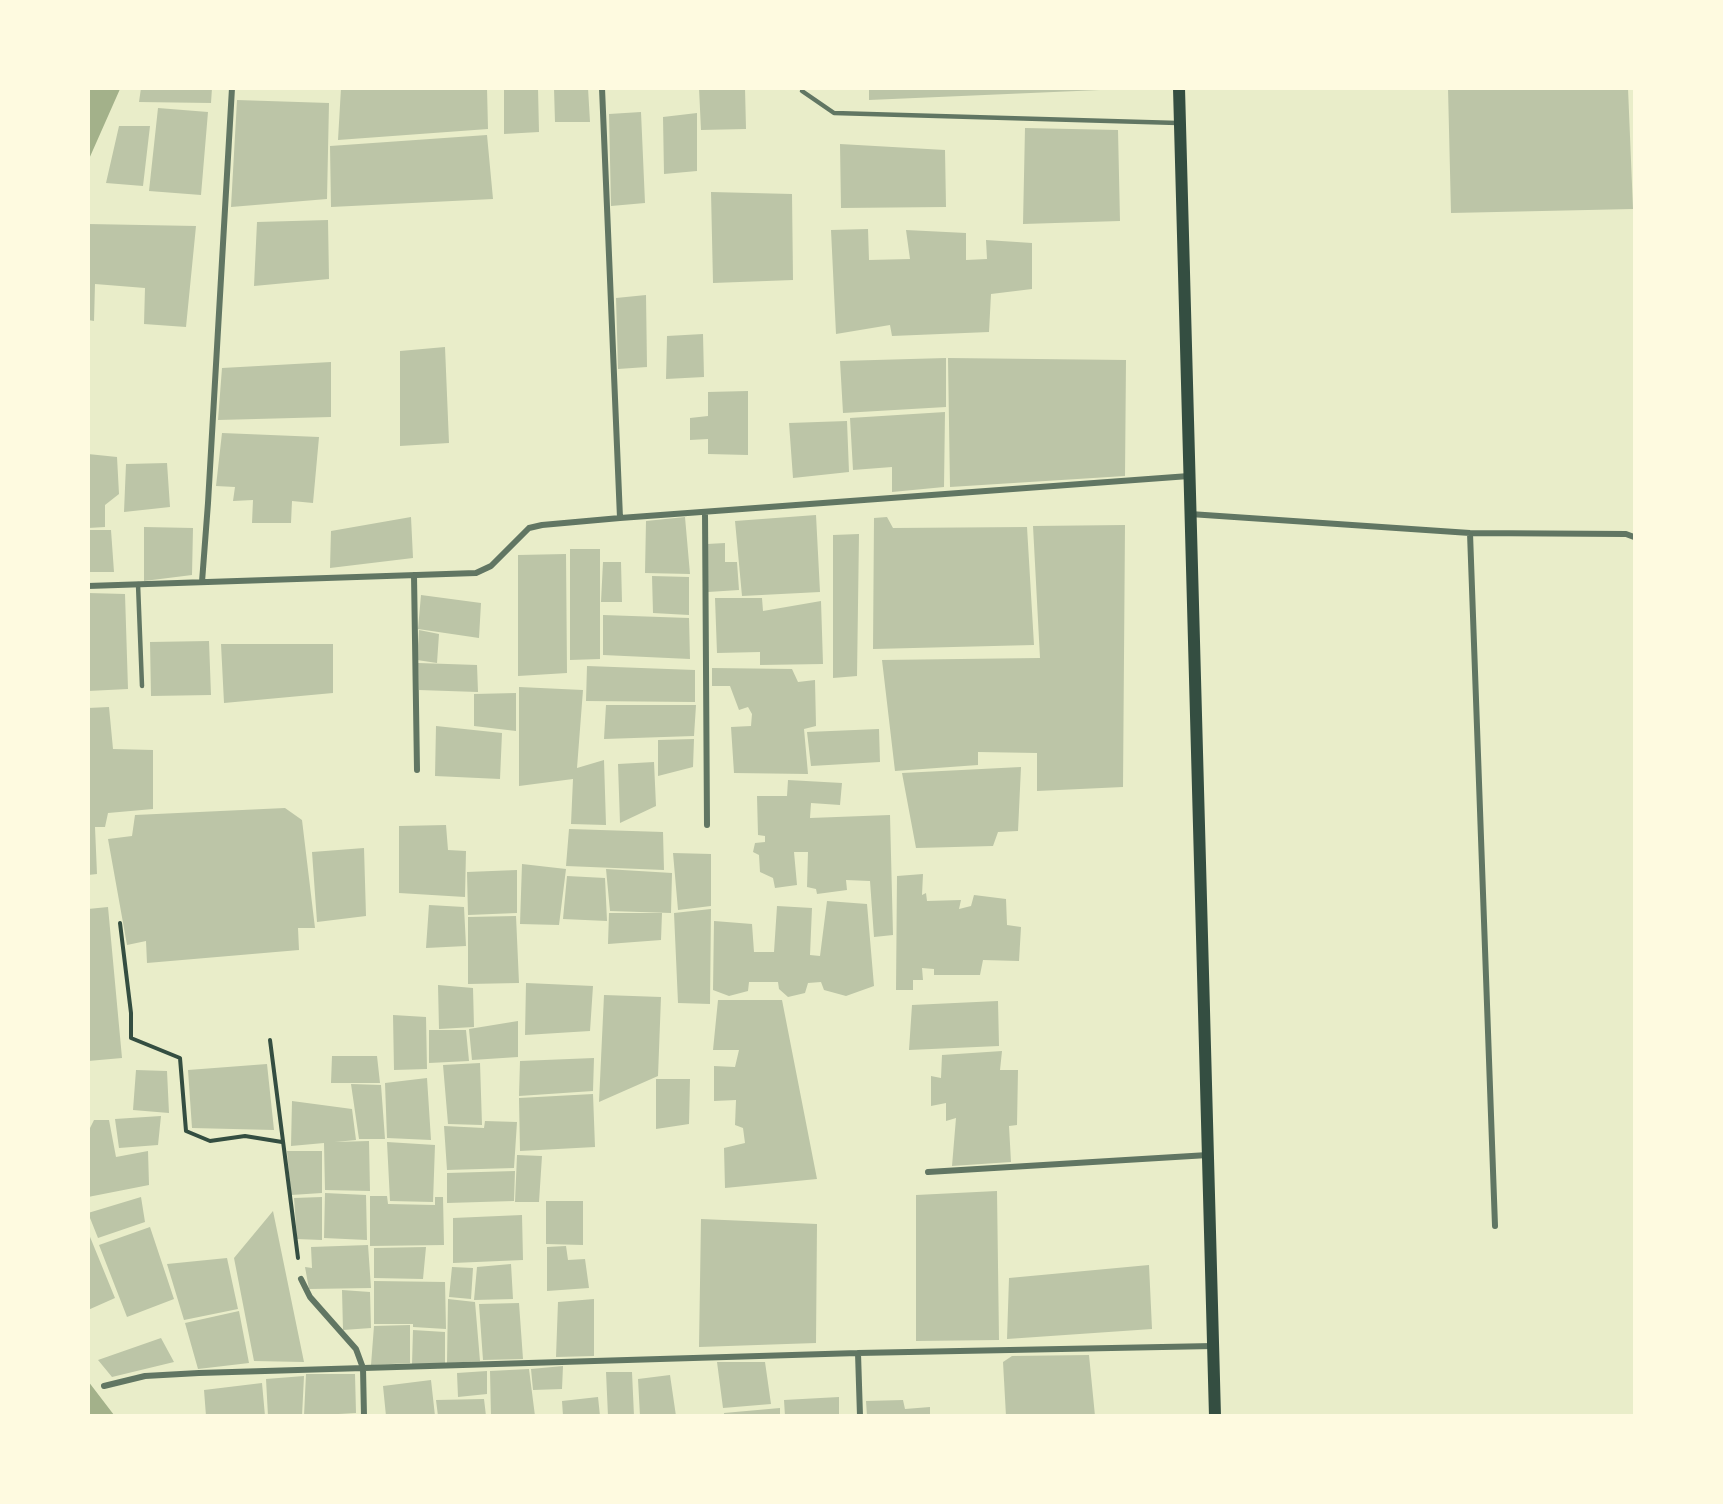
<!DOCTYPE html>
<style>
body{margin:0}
#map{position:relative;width:1723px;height:1504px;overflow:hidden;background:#e9edc9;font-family:Lato,sans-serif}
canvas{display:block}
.frame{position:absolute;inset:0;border:90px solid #fefae0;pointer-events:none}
</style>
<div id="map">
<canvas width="1723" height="1504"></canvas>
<div class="frame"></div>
</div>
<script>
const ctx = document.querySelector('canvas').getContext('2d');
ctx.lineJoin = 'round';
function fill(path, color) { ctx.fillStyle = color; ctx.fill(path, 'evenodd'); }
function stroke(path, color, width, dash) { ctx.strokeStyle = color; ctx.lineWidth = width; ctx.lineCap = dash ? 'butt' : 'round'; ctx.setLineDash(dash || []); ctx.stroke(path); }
const water = new Path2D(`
 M89 88 120 89 89 159 88 89Z
 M88 1381 114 1415H89Z`);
const building = new Path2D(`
 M141 88H212L211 103 139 102Z
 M341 88H487L488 129 338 140Z
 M504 88H538L539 132 504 134Z
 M554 88H588L590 122H555Z
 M699 88H745L746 129 701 130Z
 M869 88H1100V90L869 100Z
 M1448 88H1628L1633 209 1451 213Z
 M237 100 329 103 327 199 231 207Z
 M158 108 208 112 201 195 149 191Z
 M641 112 645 203 611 206 609 114Z
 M697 113V171L664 174 663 117Z
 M119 126H150L143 186 106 183Z
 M1025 128 1118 130 1120 221 1023 224Z
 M487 135 493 199 331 207 330 146Z
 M840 144 945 150 946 207 841 208Z
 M711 192 792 194 793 280 713 283Z
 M328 220 329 279 254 286 257 222Z
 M88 224 196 226 186 327 144 324 145 288 95 284 94 321 88 320Z
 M868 229 869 260 910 259 906 230 966 233V260L987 259 986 240 1032 243V289L991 294 989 332 892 336 890 325 836 334 831 230Z
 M646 295 647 367 618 369 616 298Z
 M703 334 704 377 666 379 667 336Z
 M445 347 449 443 400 446V351Z
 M946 358V407L843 413 840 361Z
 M948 358 1126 360 1125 476 950 487Z
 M331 362V417L218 420 222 368Z
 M748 391V455L708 454V439L690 440V418L708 416V392Z
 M945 412 944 487 892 492V467L853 470 850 418Z
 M847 421 849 472 793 478 789 423Z
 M222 433 319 437 313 503 292 501 291 523H252L253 500 233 501 235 487 216 486Z
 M88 454 117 457 119 494 105 505V527L88 528Z
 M167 463 170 507 124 512 126 464Z
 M816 515 820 592 742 596 735 521Z
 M411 517 413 558 330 568 331 531Z
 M685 517 690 574 645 573 646 521Z
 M887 517 893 528 1027 527 1034 645 873 649 874 518Z
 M1125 525 1123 787 1037 791V753L978 752V765L895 771 882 660 1040 658 1033 526Z
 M144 527 193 528 192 575 144 581Z
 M88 530H111L114 572H88Z
 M859 534 857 676 833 678V535Z
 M725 543V562H737L739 590 708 592 707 544Z
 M570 549H600V659L570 660Z
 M566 554 567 673 518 676V555Z
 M603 562H621L622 602H601Z
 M652 576 689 577V615L653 613Z
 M88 593 125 594 128 689 88 691Z
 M421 595 481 603 479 638 418 629Z
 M715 598H762L763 611 821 601 823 664 760 665V652L717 653Z
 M603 615 689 618 690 659 603 655Z
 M419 630 439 634 437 663 417 660Z
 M209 641 211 695 151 696 150 642Z
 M221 644H333V693L224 703Z
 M418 663 477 665 478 692 419 690Z
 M587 666 695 670V702L586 701Z
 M712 668 792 669 798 682 815 680 816 726 804 729 808 774 734 773 731 727 751 726 752 714 748 707 739 710 730 686H712Z
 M519 687 583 690 577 768 604 760 606 825 571 824 573 779 519 786Z
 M516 693V731L474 726V694Z
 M606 705H696L694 736 604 739Z
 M109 707 113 749 153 750V809L108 813 105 827H95L97 874 88 875V708Z
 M436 726 502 733 500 779 435 776Z
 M879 729 880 762 811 766 807 732Z
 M694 739 693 767 658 776V740Z
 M654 762 656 806 620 823 618 764Z
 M1021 767 1018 831 998 832 993 846 916 848 902 773Z
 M788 780 842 783 840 805 811 803 810 818 890 815 893 935 874 937 870 881 846 880 847 890 817 894 816 889 807 887 808 852H794L797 885 775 888 773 878 760 872 759 855 753 852 755 843 765 842V836L758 835 757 796H787Z
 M285 808 302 820 315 928H298L299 950 147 963 146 941 127 945 108 839 132 836 135 815Z
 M446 825 448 850 466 851 465 897 399 893V826Z
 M569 829 663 832 664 870 566 866Z
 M364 848 366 916 317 922 312 852Z
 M673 853 711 854V906L678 910Z
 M522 864 566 869 559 925 520 924Z
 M606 869 672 873 671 913 610 911Z
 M517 870V913L468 915 467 872Z
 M923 874 922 895 926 893 927 901 961 900 959 909 971 906 974 895 1006 899 1007 925 1021 927 1019 961 983 960 980 975H934V969L922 968 923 980H913V990H896L897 876Z
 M567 876 605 878 607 921 563 919Z
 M827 901 867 904 874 986 846 996 824 990 821 982 808 983 805 993 788 997 779 989 778 982H749L748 991 729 996 713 990 714 921 752 924 754 952H774L777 906 812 908 810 955 820 956Z
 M429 905 464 907 466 946 426 948Z
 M108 907 122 1058 88 1061V909Z
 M711 909 710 1004 678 1003 674 913Z
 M609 913H662L661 940 608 944Z
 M516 916 519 983 468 984V917Z
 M526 983 593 986 590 1031 525 1035Z
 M438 985 473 988 474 1027 439 1029Z
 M604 995 661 997 658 1076 599 1102Z
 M718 1000H782L817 1179 725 1188 724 1148 745 1143 743 1128 735 1125 736 1100 714 1101V1066L735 1067 739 1050H713Z
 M998 1001 999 1046 909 1050 912 1005Z
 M393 1015 426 1017 427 1069 394 1070Z
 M518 1021V1057L472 1060 469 1029Z
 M429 1030H466L469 1061 429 1063Z
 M1002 1051 1000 1070H1018L1017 1125 1009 1126 1011 1162 952 1166 956 1118 946 1121V1103L931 1106V1076L941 1078 942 1055Z
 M332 1056H377L380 1083H331Z
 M594 1058 593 1091 519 1096 520 1061Z
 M480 1063 482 1125 448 1124 443 1065Z
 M267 1064 274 1130 192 1128 188 1070Z
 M136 1070 167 1071 169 1113 133 1110Z
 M427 1078 431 1140 387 1138 385 1083Z
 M656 1079H690L689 1124 656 1129Z
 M351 1084 381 1085 385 1139H359Z
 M593 1094 595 1147 520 1151 519 1098Z
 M292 1101 352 1109 356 1140 335 1142 369 1141 370 1191 325 1190 324 1143 291 1146Z
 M161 1116 158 1145 119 1148 115 1119Z
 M94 1120H109L116 1157 148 1151 149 1185 88 1197V1132Z
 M485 1121 517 1122 514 1168 447 1170 444 1126 484 1128Z
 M387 1142 435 1145 433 1202 390 1201Z
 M287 1151H322V1193L291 1195Z
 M517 1155 542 1156 539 1202H515Z
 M515 1171 514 1201 447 1203V1173Z
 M997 1191 999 1340 916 1341V1195Z
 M325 1193 366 1195 367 1240 324 1238Z
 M370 1196H387L388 1204 435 1205V1197H443L444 1245 370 1246Z
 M141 1197 145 1222 98 1238 88 1213Z
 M322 1197V1240L297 1239 294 1198Z
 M546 1201H583V1245L546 1244Z
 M273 1211 304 1362 254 1361 234 1258Z
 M522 1215 523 1260 453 1263V1218Z
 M701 1219 817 1224 816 1343 699 1347Z
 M150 1227 174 1299 127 1317 99 1245Z
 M88 1232 115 1298 88 1310Z
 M368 1245 371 1288 309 1289 305 1267 312 1268 311 1247Z
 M566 1246 568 1260 585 1259 589 1288 547 1291V1247Z
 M426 1247 423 1279 374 1278V1248Z
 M227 1258 238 1309 184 1320 167 1264Z
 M511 1264 513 1299 474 1300 477 1267Z
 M1149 1265 1152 1329 1007 1339 1009 1278Z
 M452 1267 473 1268 471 1299 449 1297Z
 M374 1281 445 1282 446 1329 413 1327V1324H374Z
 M342 1290 370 1292 371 1328 343 1330Z
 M448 1299 475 1302 480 1361 447 1363Z
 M594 1299V1356L556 1357 558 1302Z
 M519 1303 523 1359 483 1360 479 1304Z
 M239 1311 249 1363 198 1369 185 1323Z
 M410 1325V1363L371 1365 374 1326Z
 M413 1330 445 1332V1363L412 1365Z
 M161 1338 174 1362 112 1377 98 1360Z
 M1089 1355 1095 1416H1006L1003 1362 1012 1356Z
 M717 1362H765L771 1404 723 1408Z
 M563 1366 562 1389 533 1390 531 1369Z
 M529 1369 535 1416H491L490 1371Z
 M487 1371V1394L458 1397 457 1373Z
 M606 1372H632L634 1416H608Z
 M306 1374H355L356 1413 304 1416Z
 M670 1375 676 1416H640L638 1379Z
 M304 1376 302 1416H268L266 1379Z
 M431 1380 435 1416H386L383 1386Z
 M262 1383 265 1416H206L204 1390Z
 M598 1397 600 1416H563L562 1401Z
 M839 1397V1416H785L784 1400Z
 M484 1399 486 1416H438L436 1400Z
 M903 1400 905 1409 930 1407V1416H867L866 1401Z
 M780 1408V1416H724V1413Z`);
const path = new Path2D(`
 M120 923 131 1013V1038L180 1058 186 1131 210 1141 245 1136 282 1142
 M270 1040 298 1258`);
const service = new Path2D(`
 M802 91 834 113 1178 123
 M138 584 142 686`);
const minor = new Path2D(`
 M602 88 620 518
 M705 512 707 825
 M1190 514 1470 533 1626 534 1634 537
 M1470 533 1495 1226
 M414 575 417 770
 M202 582 208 503 232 88
 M88 586 476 573 491 566 529 528 542 525 620 518 1189 476
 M928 1172 1208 1155
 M301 1279 310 1297 356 1349 363 1368 364 1416
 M858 1353 860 1416
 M104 1386 145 1376 199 1373 858 1353 1213 1346`);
const secondary = new Path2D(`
 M1179 88 1215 1416`);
fill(water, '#a3b18a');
fill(building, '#bcc5a7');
stroke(path, '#344e41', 4);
stroke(service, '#617663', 4.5);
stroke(minor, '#617663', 6);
stroke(secondary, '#344e41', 12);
</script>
